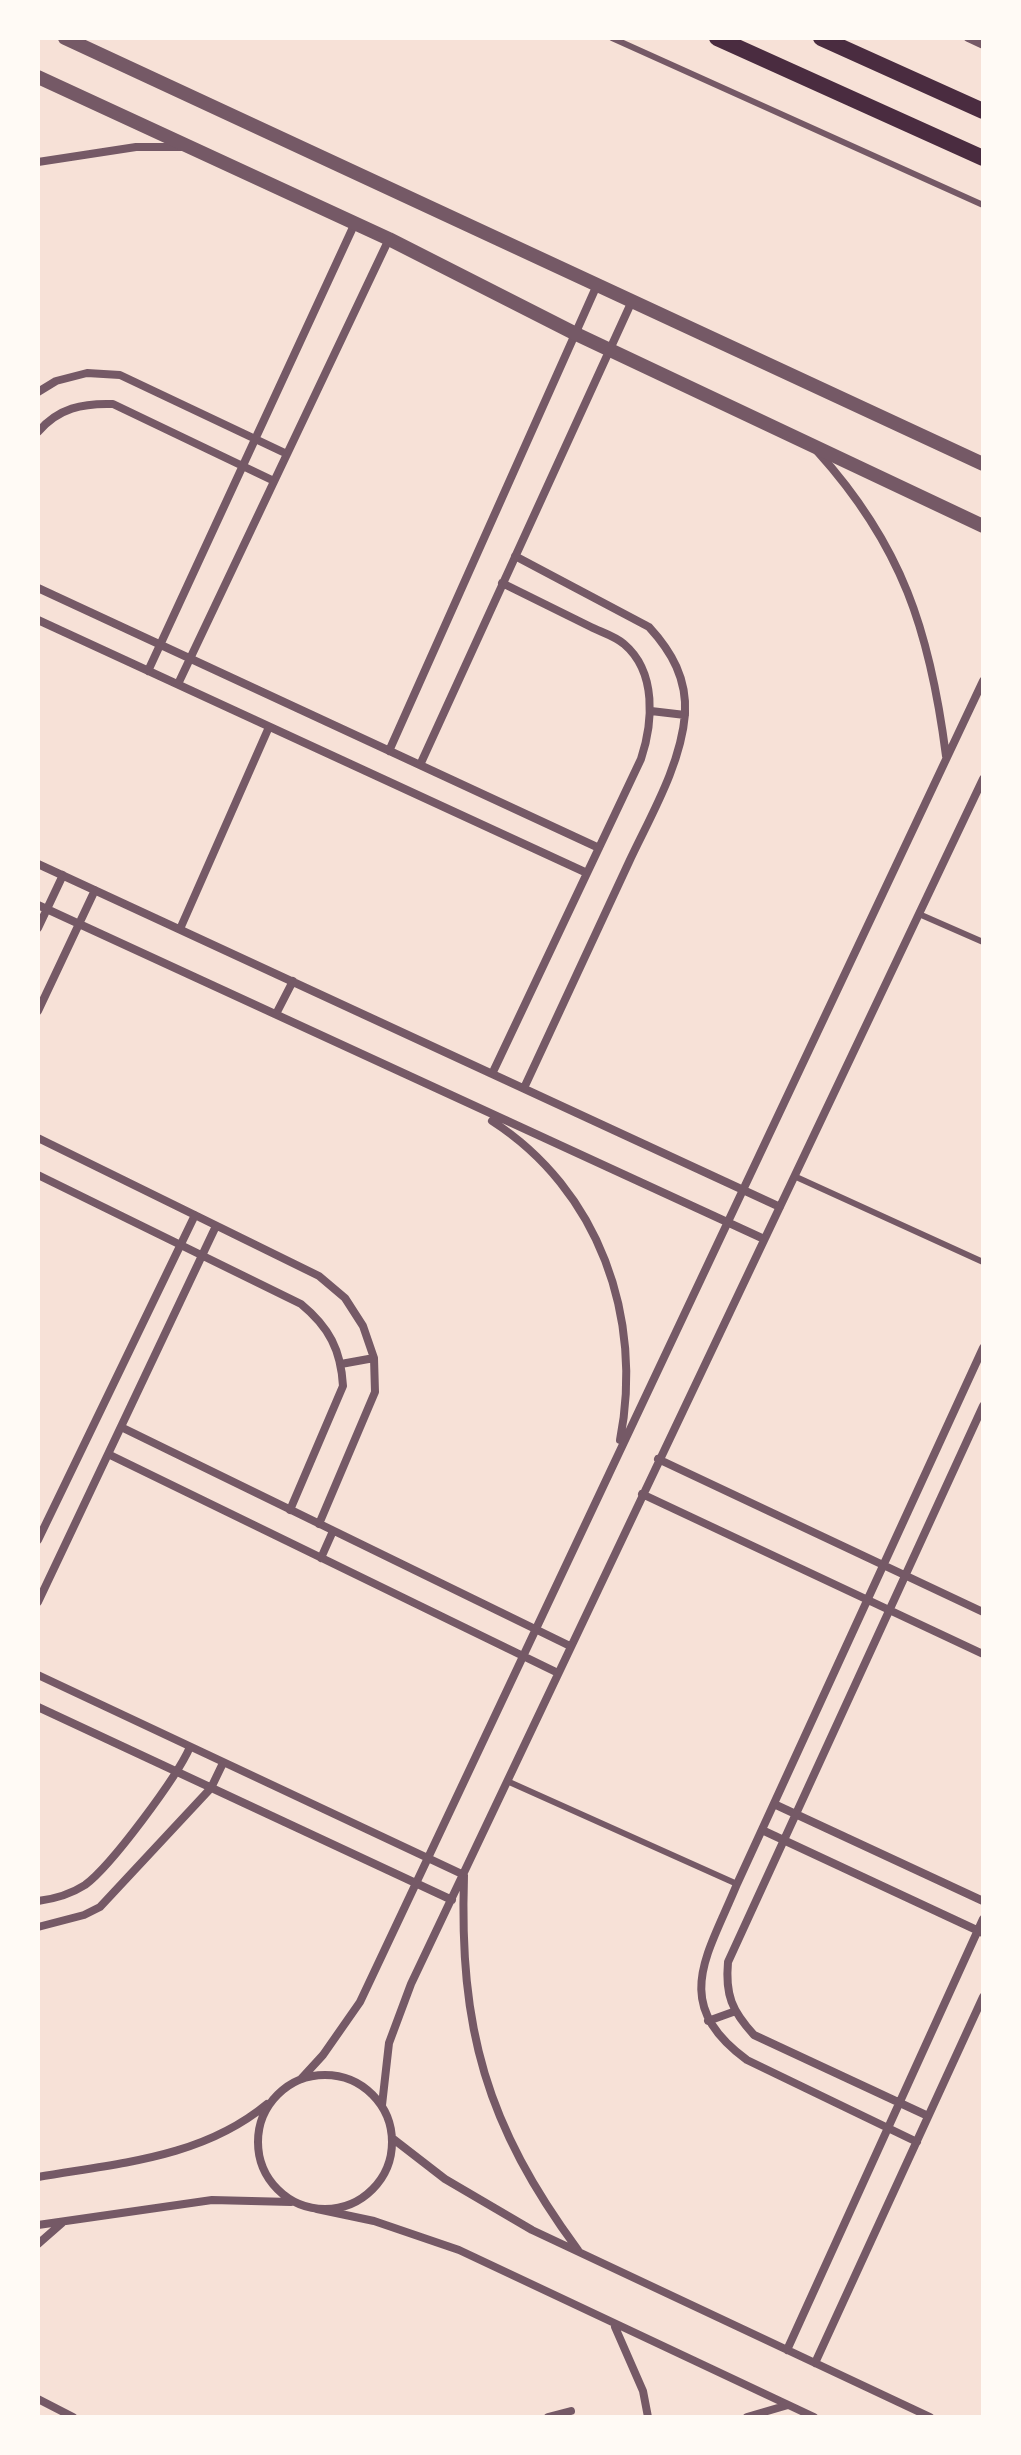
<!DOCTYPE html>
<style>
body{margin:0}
#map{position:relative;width:1021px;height:2455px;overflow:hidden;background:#f7e1d7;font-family:"Open Sans",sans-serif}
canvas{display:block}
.frame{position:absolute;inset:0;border:40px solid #fffaf5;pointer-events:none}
</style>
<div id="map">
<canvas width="1021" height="2455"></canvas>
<div class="frame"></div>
</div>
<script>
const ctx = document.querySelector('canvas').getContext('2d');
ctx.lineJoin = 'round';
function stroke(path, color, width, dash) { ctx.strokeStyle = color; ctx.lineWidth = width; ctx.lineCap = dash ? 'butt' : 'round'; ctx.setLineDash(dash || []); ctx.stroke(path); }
const service = new Path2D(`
 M612 38 983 205
 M919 914 983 942
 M794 1176 983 1262
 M507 1781 737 1884`);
const minor = new Path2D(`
 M968 38 983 45
 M38 162 136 147H184
 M38 392 56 381 87 373 120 375 287 454
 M38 432C58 408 83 403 113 404L274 481
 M817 451C902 545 930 631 946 756
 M515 556 649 627C672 652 687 679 685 714 681 765 650 817 629 862 594 937 559 1013 524 1088
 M38 588 599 848
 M38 620 587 873
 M148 671 355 223
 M178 684 389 239
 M651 711 685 715
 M389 751 597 285
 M420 765 632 301
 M38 864 780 1207
 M38 905 764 1239
 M38 928 63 875
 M180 929 269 727
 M38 1011 95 890
 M276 1014 293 981
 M492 1074 641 759C653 723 657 672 624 644 615 636 601 632 591 627 561 612 532 598 502 583
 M492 1121C599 1190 644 1318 620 1440
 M38 1138 319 1276 345 1298 363 1326 374 1358 375 1392 319 1524
 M38 1175 301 1304C329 1327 341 1350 343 1386L290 1510
 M341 1364 374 1358
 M121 1427 570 1646
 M108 1454 558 1673
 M658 1459 983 1612
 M642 1494 983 1654
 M38 1540 195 1215
 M321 1558 333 1531
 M38 1602 216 1226
 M38 1675 464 1875C459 2029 486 2125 578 2250
 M38 1707 452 1900
 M774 1804 983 1901
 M762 1830 983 1933
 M38 1901C54 1899 71 1894 85 1885 111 1866 177 1777 190 1747
 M38 1927 84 1915 100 1907 211 1788 223 1763
 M708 2021 733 2012
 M258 2142a67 67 0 1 1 134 0a67 67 0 1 1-134 0Z
 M301 2079 323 2055 360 2002 983 681
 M382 2105 389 2043 411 1984 983 779
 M928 2116 754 2035C732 2011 725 1995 728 1962L983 1406
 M392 2138 445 2179 532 2230 930 2417
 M917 2142 747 2060C670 2003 707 1957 737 1884L983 1348
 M38 2177C119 2163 202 2158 267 2104
 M317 2209 374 2221 459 2250 814 2417
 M38 2225 212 2200 291 2202
 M38 2244 62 2223
 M615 2327 643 2391 648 2417
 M787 2350 983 1919
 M815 2363 983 1997
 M38 2399 73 2417
 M548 2417 571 2411
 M747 2417 788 2405`);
const tertiary = new Path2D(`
 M65 38 983 464
 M38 77 389 239 574 333 983 526`);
const secondary = new Path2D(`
 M717 38 983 158
 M821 38 983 111`);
stroke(service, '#755966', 6);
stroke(minor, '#755966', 8);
stroke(tertiary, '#755966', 14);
stroke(secondary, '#4a2c40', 16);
</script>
